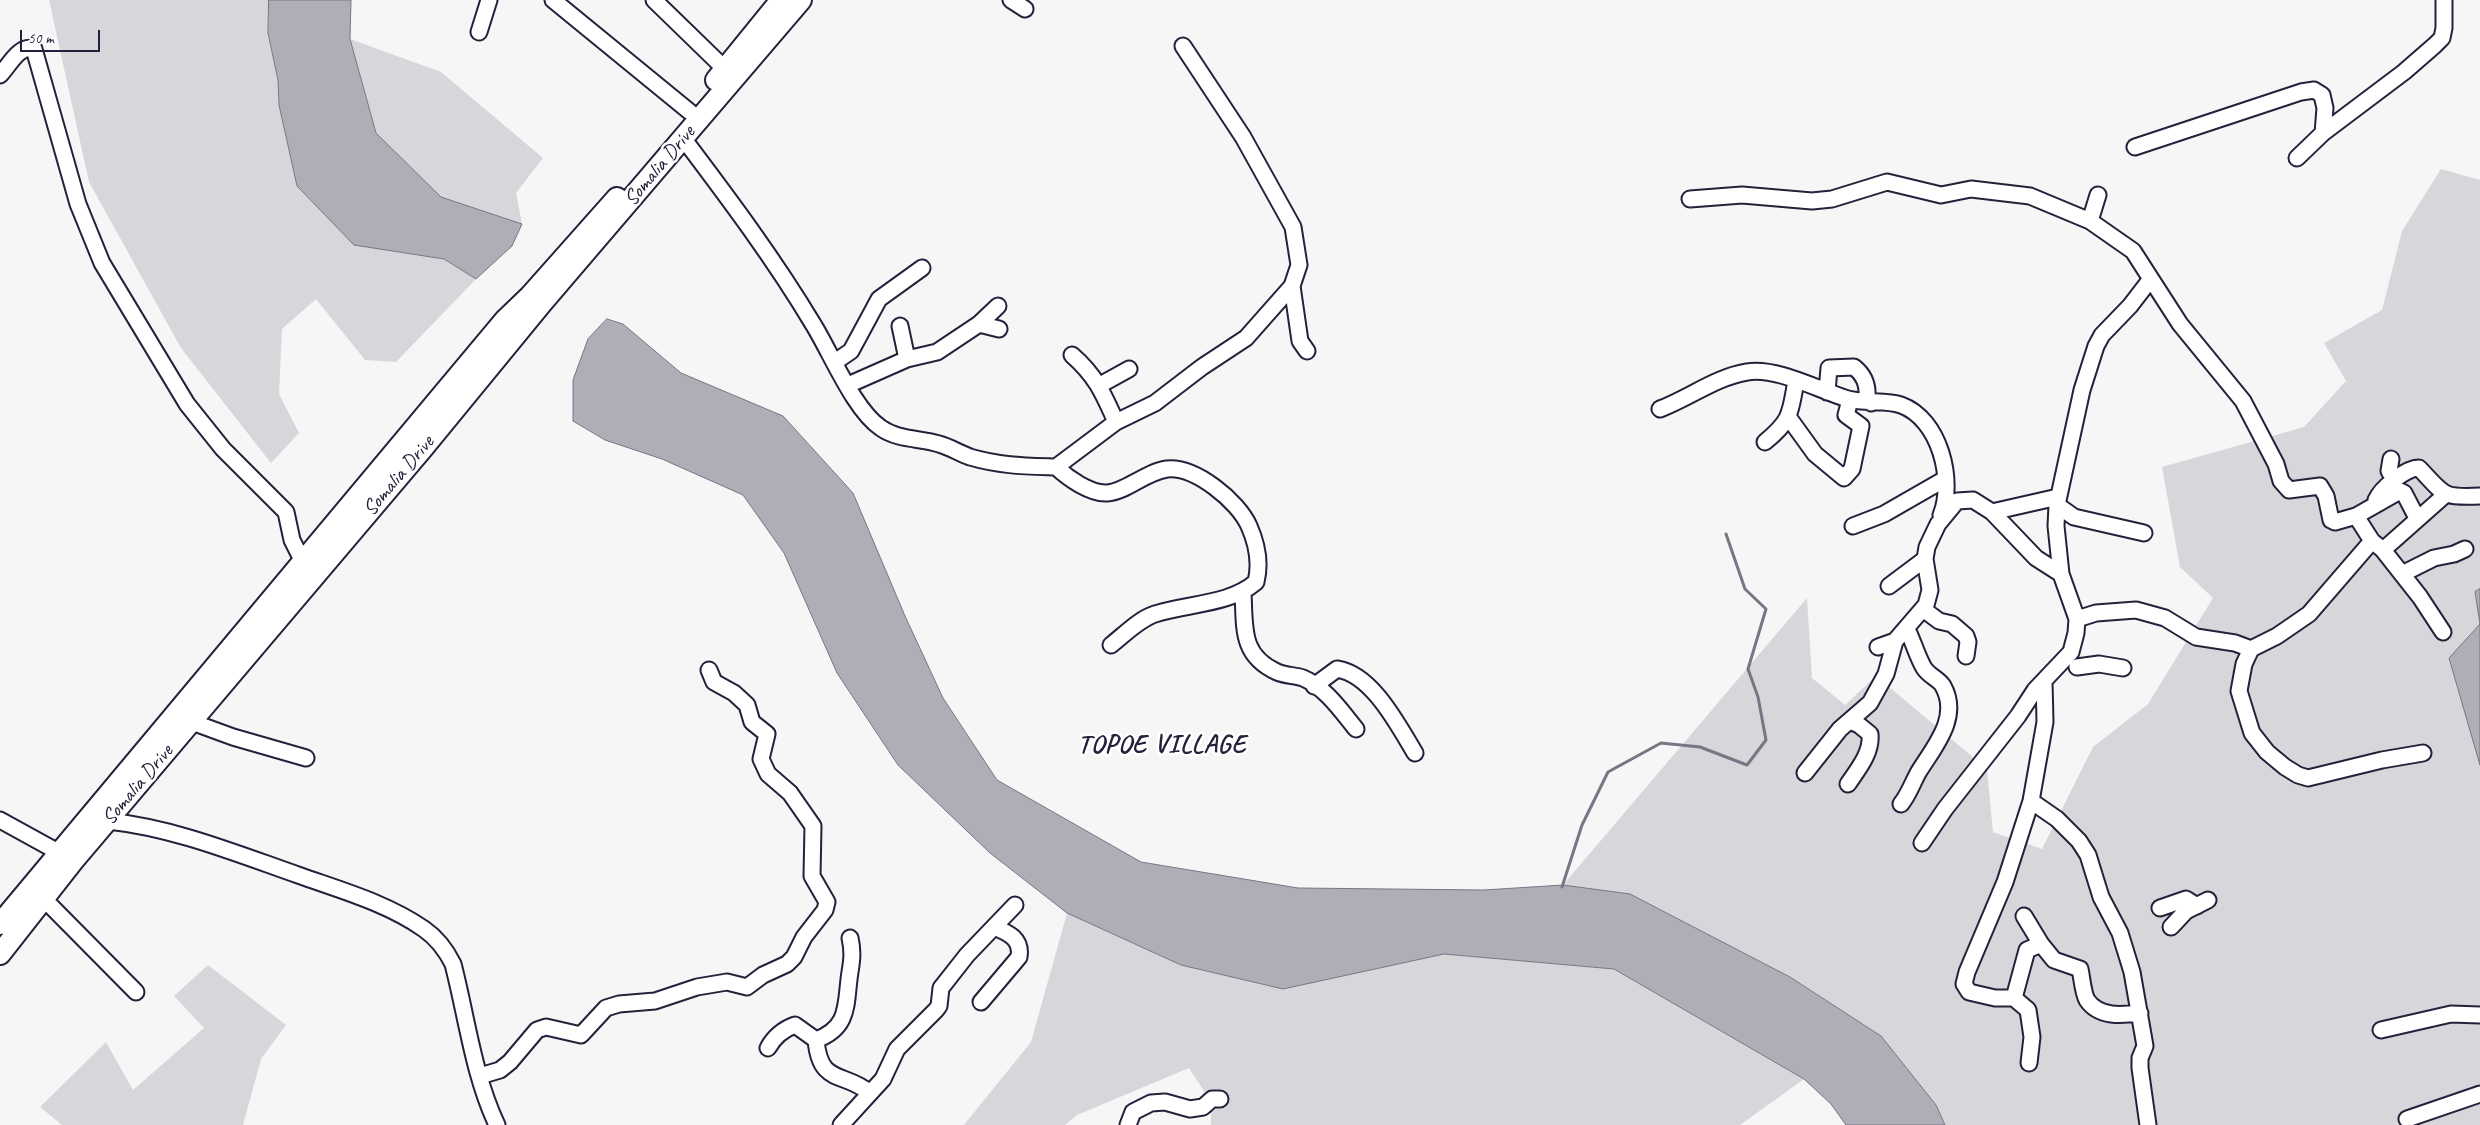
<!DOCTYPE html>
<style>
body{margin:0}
#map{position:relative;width:2480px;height:1125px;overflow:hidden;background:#f6f6f7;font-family:Caveat,sans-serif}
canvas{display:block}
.scale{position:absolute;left:20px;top:30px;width:80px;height:22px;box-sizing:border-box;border:2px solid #22223b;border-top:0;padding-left:6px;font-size:15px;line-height:18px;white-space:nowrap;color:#22223b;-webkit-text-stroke:4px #fff;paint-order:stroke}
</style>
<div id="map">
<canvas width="2480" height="1125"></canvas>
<div class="scale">50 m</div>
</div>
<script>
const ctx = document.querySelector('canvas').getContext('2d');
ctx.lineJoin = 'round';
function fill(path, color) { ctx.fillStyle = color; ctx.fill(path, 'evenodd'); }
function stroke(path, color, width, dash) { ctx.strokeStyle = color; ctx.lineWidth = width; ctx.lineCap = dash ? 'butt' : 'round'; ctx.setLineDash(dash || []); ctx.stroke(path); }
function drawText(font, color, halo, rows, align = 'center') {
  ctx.font = font + ' Caveat,sans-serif'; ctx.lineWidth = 5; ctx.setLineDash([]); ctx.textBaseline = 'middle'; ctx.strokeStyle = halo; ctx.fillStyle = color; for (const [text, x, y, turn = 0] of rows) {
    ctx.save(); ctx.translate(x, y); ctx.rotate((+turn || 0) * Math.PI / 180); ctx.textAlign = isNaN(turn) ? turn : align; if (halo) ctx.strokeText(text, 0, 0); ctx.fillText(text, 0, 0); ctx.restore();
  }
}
const green = new Path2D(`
 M49 0H269L268 33 278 80 279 105 297 186 354 244 444 259 476 279 396 362 365 360 316 299 282 329 279 394 299 433 271 463 181 348 89 182Z
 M350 39 441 72 543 158 516 193 522 224 441 197 376 133Z
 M2441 169 2480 180V1125H1945L1936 1105 1881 1036 1790 977 1630 894 1563 885 1807 598 1812 678 1845 705 1876 676 1987 769 1993 832 2042 849 2093 747 2148 704 2213 598 2180 567 2162 467 2304 427 2346 381 2324 343 2382 310 2402 231Z
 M1067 913 1181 965 1283 989 1444 954 1614 969 1804 1079 1740 1125H1211V1102L1189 1068 1077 1115 1065 1125H964L1031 1042Z
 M208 965 286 1025 261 1059 243 1125H62L40 1107 106 1042 133 1090 204 1028 174 996Z`);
const water = new Path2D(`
 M269 0H351L350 39 376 133 441 197 522 224 512 246 476 279 444 259 354 245 297 186 279 105 278 80 268 33Z
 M607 319 623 324 681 373 783 416 853 493 905 616 943 698 997 780 1141 862 1298 888 1484 890 1563 885 1630 894 1790 977 1881 1036 1936 1105 1945 1125H1846L1831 1104 1804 1079 1614 969 1444 954 1283 989 1181 965 1067 913 990 853 898 765 837 673 784 553 743 495 662 459 605 440 573 421V380L588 339Z
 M2480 589V765L2449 658 2480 624 2475 592Z`);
const stream = new Path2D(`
 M1562 887 1582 825 1608 772 1661 743 1700 747 1747 765 1766 740 1758 697 1748 669 1766 609 1745 589 1726 534`);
const minor = new Path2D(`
 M553 0 690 112
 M654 0 725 69
 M1011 0 1025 9
 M479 32 489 0
 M0 75C9 66 19 44 34 49L78 204 102 263 187 404 223 449 286 512 292 540 303 562
 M683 138C729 199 774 259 813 324 831 353 854 410 881 428 898 440 920 438 939 444 950 447 959 453 970 457 1001 466 1025 466 1056 467 1068 478 1090 494 1107 493 1126 492 1145 472 1167 469 1195 466 1238 501 1249 526 1257 544 1261 562 1256 582 1229 605 1189 603 1155 614 1139 619 1124 635 1111 645
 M2135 147 2301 92 2314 90 2322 95 2325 108 2323 133
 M2297 158 2323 133 2404 72 2435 45 2442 38 2444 28V0
 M1690 199 1742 195 1812 201 1832 199 1887 182 1941 195 1971 189 2030 196 2090 221 2133 251 2180 324 2243 401 2276 464 2281 481 2289 490 2320 486 2326 496 2331 520 2335 522 2356 516 2400 491 2404 493 2417 518
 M2090 221 2098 195
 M1292 286 1300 341 1307 351
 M979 324 998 306
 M900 326 907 359
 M1072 355C1096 376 1103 393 1116 422
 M835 362 851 351 879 299 922 268
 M848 385 907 359 937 352 979 324 999 329
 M1100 385 1129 369
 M1827 392 1829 368 1854 367C1864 375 1868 384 1867 397L1871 403
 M1660 409C1689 398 1716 377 1747 372 1775 367 1815 388 1842 397 1862 405 1884 399 1901 405 1940 419 1955 481 1941 515
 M1789 418 1815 454 1844 478 1852 469 1861 426 1846 415 1850 400
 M1765 442C1792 420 1790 413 1796 381
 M2391 459 2389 471 2395 480
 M1056 467 1116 422 1155 403 1202 367 1246 338 1292 286 1299 265 1293 227 1243 137 1183 46
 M2376 500C2381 488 2406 468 2419 468 2445 495 2441 498 2480 496
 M2057 505 2074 517 2144 533
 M1992 512 2058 497
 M2356 516 2372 541 2383 550 2420 597 2443 632
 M1853 526 1884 514 1945 479
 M2383 550 2445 495
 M2061 574 2056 526 2057 505 2082 390 2096 346 2102 335 2130 306 2150 280
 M2402 574 2434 558 2454 554 2465 549
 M1889 586 1925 559
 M1243 593C1245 627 1240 655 1277 672 1286 676 1295 675 1303 678 1325 687 1342 712 1356 729
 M1923 609 1939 621 1952 624 1966 636 1968 642 1966 656
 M2077 619 2096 613 2136 610 2165 618 2196 637 2235 643 2251 649 2277 636 2309 614 2372 541
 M1878 647 1895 641
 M2251 649 2244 664 2239 691 2252 733 2267 752 2285 767 2298 775 2308 778 2382 760 2423 753
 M2077 667 2099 664 2123 668
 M2044 681 2045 722 2031 801 2057 819 2079 841 2088 855 2101 897 2120 933 2132 972 2145 1046 2140 1058V1068L2148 1125
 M1314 686 1337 669C1372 674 1398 725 1415 753
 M192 722 233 737 306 758
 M1805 773 1840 729 1870 703 1886 674 1895 641 1926 605 1930 590 1925 559 1927 547 1938 524 1957 501 1973 500 1992 512 2036 558 2061 574 2077 619 2076 633 2071 652 2035 690 2018 716 1945 809 1922 843
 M1848 784C1858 769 1872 753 1870 734L1859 725 1850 721
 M1901 804C1909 794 1912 784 1918 773 1933 748 1961 718 1943 686 1939 679 1929 676 1924 668 1917 656 1913 641 1907 629
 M0 820 60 853
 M108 821C174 828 235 853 298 875 340 890 387 903 424 929 437 938 446 950 453 964 467 1018 473 1074 497 1125
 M44 899 136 992
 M2160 908 2186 899 2197 906
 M2024 916 2041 944 2027 950 2014 998H1995L1969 992 1964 984 1967 972 2005 882 2031 801
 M2171 927 2186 911 2208 900
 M2041 944 2054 960 2080 969C2082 978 2083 993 2087 1000 2099 1018 2123 1015 2140 1013
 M2014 998 2028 1010 2032 1037 2029 1063
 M981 1002 1019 957C1022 939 1009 933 994 927
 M2381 1030 2451 1014 2480 1015
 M816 1040C851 1027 845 1003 850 972 852 960 853 951 850 938
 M768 1048C774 1037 784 1029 795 1025L816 1040C820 1086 844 1071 870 1093
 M480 1076 500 1070 510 1062 537 1030 546 1027 581 1035 606 1008 619 1004 655 1001 697 987 727 982 747 987 763 975 787 964 794 957 804 937 825 910 827 902 812 876 813 826 790 793 768 774 761 759 767 734 752 722 747 705 734 693 714 682 709 670
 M2407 1119 2480 1094
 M841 1125 883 1079 897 1049 936 1010 939 1006 941 988 945 983 967 955 1015 905
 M1128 1125 1133 1112 1151 1103 1165 1102 1190 1109 1203 1107 1212 1099H1220`);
const major = new Path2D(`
 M716 80 781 0
 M0 924 505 320 530 296 617 198
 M0 954 73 861 423 448 542 303 801 0`);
const streetNames = [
 ["Somalia Drive",660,166,-50],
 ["Somalia Drive",399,476,-50],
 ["Somalia Drive",138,785,-50]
];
const districtNames = [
 ["TOPOE VILLAGE",1162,745]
];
fill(green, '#d7d7db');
fill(water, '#aeaeb7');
stroke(water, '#767685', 1);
stroke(stream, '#767685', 3);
stroke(minor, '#22223b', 19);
stroke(major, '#22223b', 24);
stroke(minor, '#fff', 15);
stroke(major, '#fff', 20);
drawText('21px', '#22223b', '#fff', streetNames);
ctx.letterSpacing = '1px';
drawText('bold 26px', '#22223b', '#fff', districtNames);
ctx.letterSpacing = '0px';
</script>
